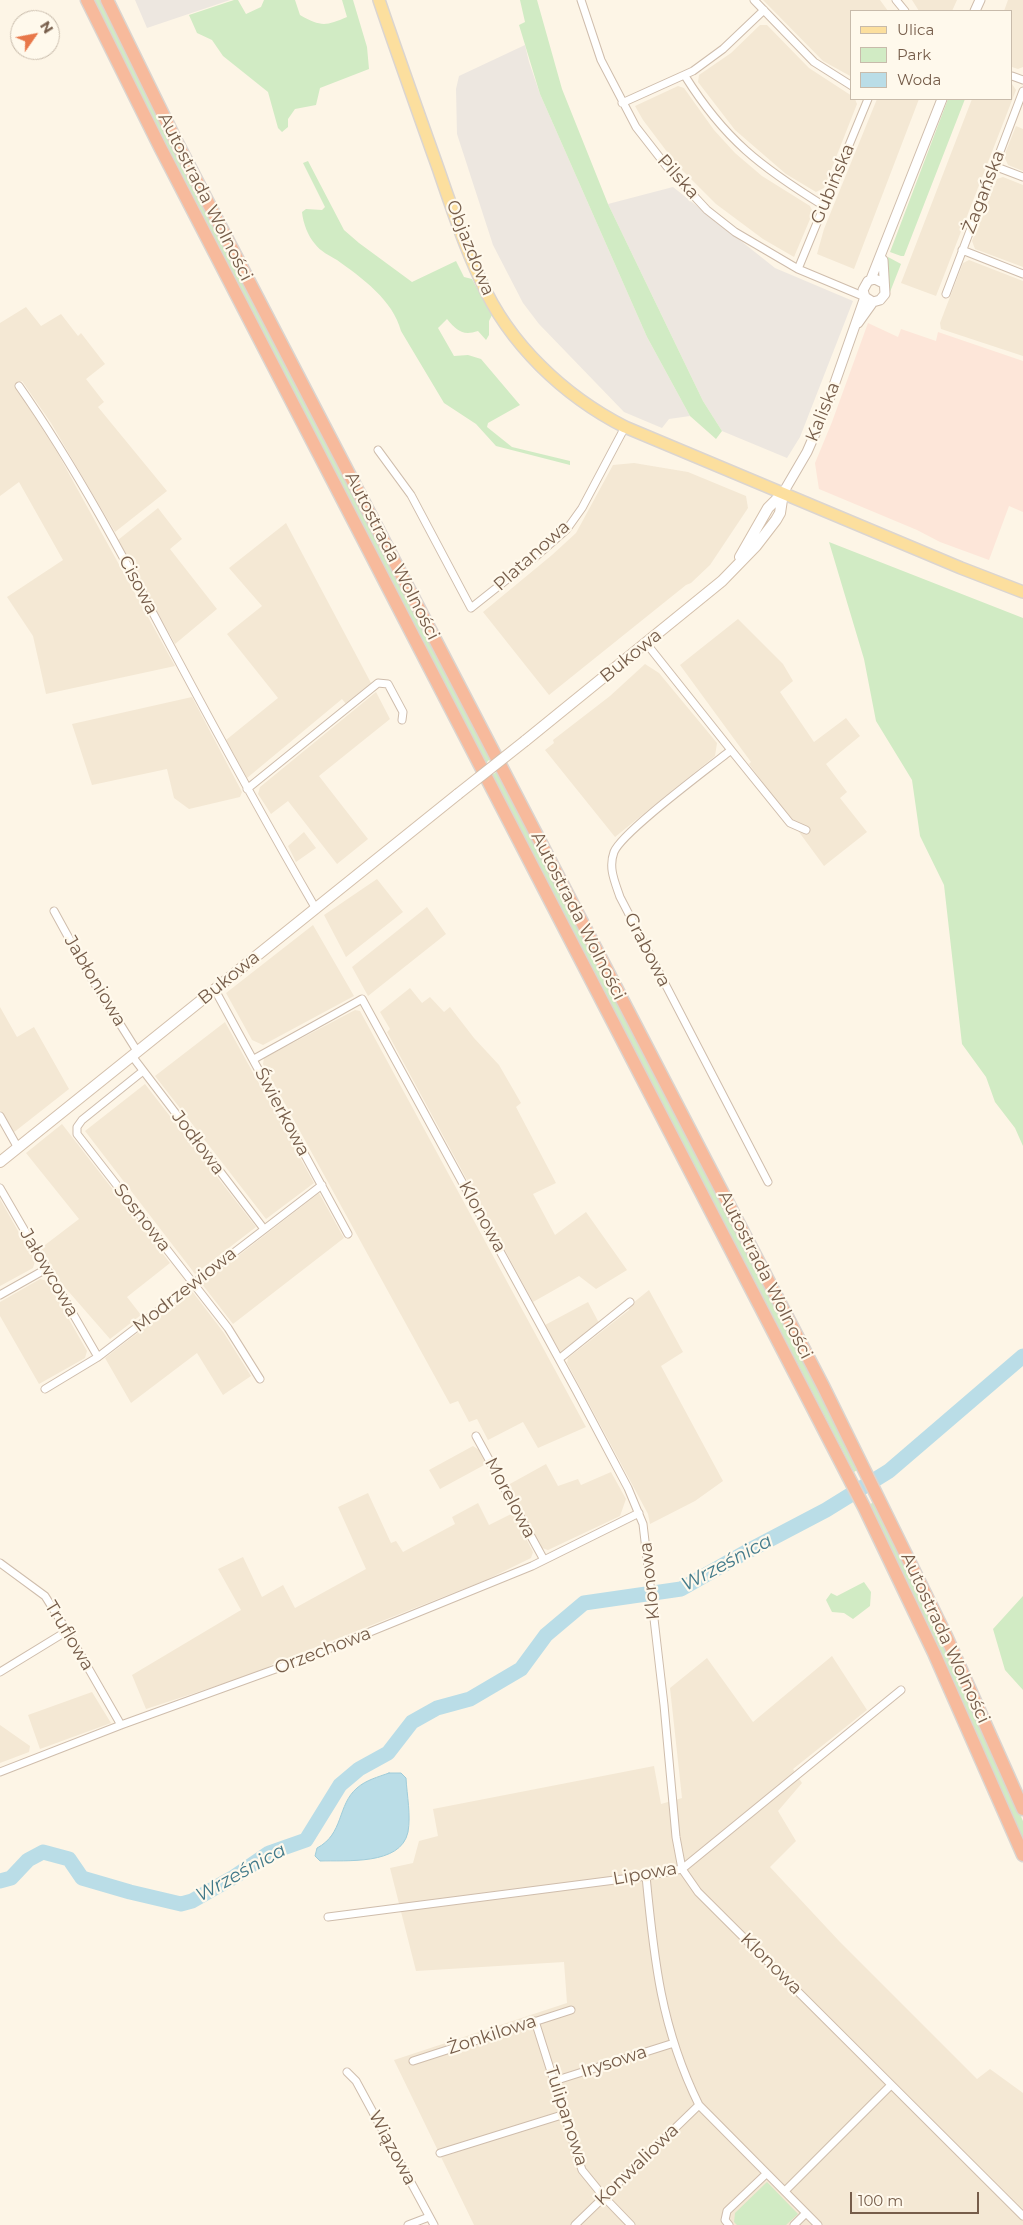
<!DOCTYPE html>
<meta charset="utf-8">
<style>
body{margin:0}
#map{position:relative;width:1023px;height:2225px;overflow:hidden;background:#fdf5e6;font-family:Montserrat,sans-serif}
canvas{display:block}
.legend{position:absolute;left:850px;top:10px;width:162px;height:90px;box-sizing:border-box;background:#fff9ec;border:1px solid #c8bbab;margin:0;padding:6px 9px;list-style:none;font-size:15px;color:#765d4a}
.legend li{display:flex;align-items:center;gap:10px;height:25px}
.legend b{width:25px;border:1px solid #c8bbab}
.north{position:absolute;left:10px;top:10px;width:50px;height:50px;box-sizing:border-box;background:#fff9ec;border:1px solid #c8bbab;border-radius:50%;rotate:57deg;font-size:14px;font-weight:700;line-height:20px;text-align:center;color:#765d4a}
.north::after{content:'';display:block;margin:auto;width:18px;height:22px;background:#e87749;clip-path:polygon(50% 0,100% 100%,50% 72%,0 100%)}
.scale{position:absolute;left:850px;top:2192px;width:129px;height:22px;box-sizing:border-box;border:2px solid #765d4a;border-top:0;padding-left:6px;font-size:15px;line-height:18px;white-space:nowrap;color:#765d4a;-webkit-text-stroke:4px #fff9ec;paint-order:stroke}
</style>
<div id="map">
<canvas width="1023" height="2225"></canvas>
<ul class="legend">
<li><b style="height:6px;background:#fcdf9e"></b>Ulica</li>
<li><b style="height:14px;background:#d1ebc4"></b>Park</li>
<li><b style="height:14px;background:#badde7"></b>Woda</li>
</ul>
<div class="north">N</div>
<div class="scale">100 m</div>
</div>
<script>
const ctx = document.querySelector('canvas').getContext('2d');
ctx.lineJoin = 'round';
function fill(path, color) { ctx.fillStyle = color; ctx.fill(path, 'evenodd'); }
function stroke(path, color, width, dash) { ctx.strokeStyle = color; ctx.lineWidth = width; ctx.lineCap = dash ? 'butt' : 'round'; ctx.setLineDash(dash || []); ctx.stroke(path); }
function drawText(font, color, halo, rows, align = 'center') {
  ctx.font = font + ' Montserrat,sans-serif'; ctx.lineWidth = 4.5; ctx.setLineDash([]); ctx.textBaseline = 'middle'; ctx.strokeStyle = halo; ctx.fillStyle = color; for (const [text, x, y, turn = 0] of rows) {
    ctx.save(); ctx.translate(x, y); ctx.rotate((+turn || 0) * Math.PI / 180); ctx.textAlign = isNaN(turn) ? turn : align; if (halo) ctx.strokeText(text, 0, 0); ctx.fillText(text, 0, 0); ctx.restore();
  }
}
const residential = new Path2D(`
 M763 0H880L888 11H852V77L823 61Z
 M912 0H957L952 11H919Z
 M1008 0H1023V67L1018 69 1012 67V11H1004Z
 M760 25H767L809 68 852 96V99H855L857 104 824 188 816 192 786 174 735 130 698 82 699 75 731 53Z
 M1012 84 1016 90 936 296 901 283 972 99H1012Z
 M678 86 684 88 714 130 735 153 762 176 810 206 813 212 794 257 763 239 716 204 677 165 643 120 635 106Z
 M877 99H919L854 269 817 254 824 229Z
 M1016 126 1023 129V171L1008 165 1004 156Z
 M1003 177 1023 185V267L975 249 972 241 997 179Z
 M969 260 1023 281V356L941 329 940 323 963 263Z
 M26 307 41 326 61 314 78 336 81 333 105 364 86 379 104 402 98 407 167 491 115 532 51 423 22 381 15 386 57 452 175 666 46 694 33 636 7 597 63 560 19 482 0 496V323Z
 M634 463 688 472 746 496 748 508 710 565 691 583 686 585 549 695 483 612 552 555 576 533 613 465Z
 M158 508 182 539 170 549 217 609 175 644 118 540Z
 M286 523 371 683 346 704 342 699 247 778 226 740 278 698 227 634 262 606 229 568Z
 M738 619 783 664 793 681 780 692 814 742 846 718 860 736 826 764 847 792 840 798 867 832 824 866 749 764 751 762 680 665Z
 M645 664 659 673 717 743 715 756 615 837 545 750 554 743 553 740 610 696Z
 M376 692 390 719 319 776 368 839 337 864 288 801 271 814 258 794 260 787Z
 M192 697 242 792 240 797 189 809 174 798 167 769 92 785 72 724Z
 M304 832 316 848 296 862 288 846Z
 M377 879 403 912 346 957 324 915Z
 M427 907 446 934 368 996 352 967Z
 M313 925 354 996 263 1045 252 1040 226 993Z
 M410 988 422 1003 430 997 444 1012 450 1007 474 1038 499 1065 521 1103 516 1107 556 1183 533 1194 555 1235 586 1212 627 1270 596 1289 579 1276 533 1302 387 1032 390 1029 380 1012Z
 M0 1007 17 1037 34 1027 69 1089 13 1133 0 1110Z
 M355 1010 360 1011 586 1427 538 1448 523 1422 488 1440 477 1419 469 1422 458 1401 450 1404 263 1064 264 1058Z
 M225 1022 314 1183 266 1219 155 1076Z
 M145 1084 256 1227 195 1274 85 1131Z
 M62 1124 170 1263 127 1297 141 1315 110 1339 62 1284 41 1248 79 1219 26 1153Z
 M319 1193 344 1238 233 1324 202 1284Z
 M0 1199 35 1261 33 1268 0 1286Z
 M40 1279 47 1281 87 1351 85 1358 39 1384 0 1316V1302Z
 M649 1290 683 1352 661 1366 723 1481 695 1501 650 1524 648 1514 567 1363 568 1358 629 1310 628 1307Z
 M192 1291 224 1333 251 1376 223 1395 197 1353 131 1403 105 1358Z
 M588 1302 599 1323 561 1353 545 1325Z
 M473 1446 479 1450 486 1464 440 1489 429 1470Z
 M546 1464 558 1486 578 1479 581 1485 611 1472 626 1499 620 1516 548 1550 542 1548 508 1485Z
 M368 1493 391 1543 396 1541 403 1552 455 1524 452 1517 478 1503 489 1525 513 1513 533 1552 531 1558 486 1580 273 1664 262 1671 146 1709 132 1675 241 1610 218 1569 243 1557 262 1597 283 1585 295 1608 366 1569 338 1507Z
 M832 1656 867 1710 793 1769 802 1783 778 1811 796 1841 770 1867 840 1942 977 2079 990 2069 1023 2093V2225H474L394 2060 567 2003 564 1962 416 1971 390 1868 413 1863 419 1841 438 1836 433 1809 654 1766 661 1804 682 1798 670 1688 707 1658 753 1722Z
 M92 1692 111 1723 40 1749 28 1715Z
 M0 1725 30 1746 29 1752 0 1763Z`);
const commercial = new Path2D(`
 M868 323 898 337 901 329 936 341 938 332 1023 361V512L1009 506 989 560 940 542 917 530 819 489 815 463 832 422Z`);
const industrial = new Path2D(`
 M135 0H230L147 28Z
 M525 45 529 62 540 94 647 337 690 416 669 419 662 428 624 412 539 324 523 303 493 245 457 134 456 89 459 76Z
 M673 187 775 268 853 301 800 437 787 458 722 431 703 401 608 204Z`);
const green = new Path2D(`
 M93 0H101L491 758 486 763 171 158Z
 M234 0H238L246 14 261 7 264 0H295L300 15C321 27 326 26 347 17L342 0H353L367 47 369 69 320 88 316 105 295 109 288 119V127L282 132 278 128 268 92 223 56 212 40 197 33 189 15Z
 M520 0H537L562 89 608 204 703 401 722 431 716 439 690 416 647 337 540 94 519 25 525 22Z
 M948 99H965L904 256H901L890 252Z
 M308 161 344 230 359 243 412 282 456 261 464 277 472 279 492 315 489 321V335L486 340 478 331C463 336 457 331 447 319L438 328 454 356 468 355 481 359 520 405 488 423 487 427 512 447 570 461V465L496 446 476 424 444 403 401 331C393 300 362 278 337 260 330 256 320 251 315 244 308 236 303 223 302 212L306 209 322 210 325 207 303 163Z
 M888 257 901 264 890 292 887 282Z
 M829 542 1023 618V1146L1015 1128 995 1102 986 1077 962 1044 944 885 920 836 912 780 876 721 864 659Z
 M498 771 819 1389 859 1469 854 1472 492 775Z
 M875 1501 972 1705 1023 1821V1843L869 1505Z
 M864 1582 871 1592 870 1606 853 1619 844 1613 832 1612 826 1600 831 1593 837 1596Z
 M1023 1596V1690L1005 1670 993 1629Z
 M767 2182 798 2214 786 2225H737L734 2222 735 2213Z`);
const water = new Path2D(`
 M389 1773H401L406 1778C407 1796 411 1815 408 1832 401 1866 345 1860 320 1861L315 1856 317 1848C344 1834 337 1805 357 1788 366 1780 378 1777 389 1773Z`);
const river = new Path2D(`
 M0 1881 11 1878 28 1860 43 1852 69 1859 82 1878 130 1892 181 1904 192 1901 234 1877 269 1853 306 1840 340 1785 359 1769 388 1753 412 1722 437 1708 470 1699 521 1669 546 1635 584 1603 681 1589 746 1552 826 1510 889 1471 1023 1356`);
const minor = new Path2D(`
 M581 0 601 60 636 127 668 168 707 210 735 232 798 269 865 297
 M754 0 814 62 852 86
 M896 0 905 11
 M685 76C725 140 761 167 824 206
 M1012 76 1023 80
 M622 103 693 71 723 49 764 10
 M994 166 1023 177
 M962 250 1023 274
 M798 269 868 99
 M946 294 1023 91
 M19 386C77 469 124 558 171 647 218 735 266 823 316 909
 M378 450 411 495 471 608 534 558 567 529 582 508 625 427
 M646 643 731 750C709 768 622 832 614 852 608 868 615 882 620 897L768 1182
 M731 750 790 823 806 830
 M247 789 378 683 388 684 403 712 402 720
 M54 911 88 973 137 1051
 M215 990 348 1234
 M132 1056 264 1229
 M254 1059 362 999 577 1392 628 1488 643 1524 664 1705 676 1837 682 1869 698 1892 1023 2216
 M143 1071 82 1120 77 1127V1134L228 1328 260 1379
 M0 1116 18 1148
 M0 1188 98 1357
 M0 1295 46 1269
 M559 1359 630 1302
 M45 1389 98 1357 322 1185
 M476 1436 544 1560
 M0 1563 45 1596 67 1631 121 1725
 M0 1672 67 1631
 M0 1772 121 1725 306 1658 532 1566 639 1513
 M646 1876C654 1960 661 2028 699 2105L818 2225
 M328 1917 646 1876 682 1869 901 1690
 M535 2021 582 2170 604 2197 631 2225
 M413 2061 571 2010
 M347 2072 356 2081 434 2225
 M554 2081 674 2043
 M440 2153 565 2114
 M785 2191 891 2085
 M408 2225 429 2217
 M575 2225 699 2105
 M729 2225 725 2220 727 2211 766 2174
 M794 2225 806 2213`);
const tertiary = new Path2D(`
 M975 11 980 0
 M883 260 885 294 880 300 873 302 865 297 863 290 868 281 875 279 883 283
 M871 279 942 99
 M858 323 873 302
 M783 493 807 452 825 411 865 297`);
const secondary = new Path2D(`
 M740 557 768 508 783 493
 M525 741 722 581 756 546 776 520 780 513 783 493
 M0 1162 458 794`);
const primary = new Path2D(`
 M379 0C398 56 418 112 438 168 451 206 464 245 481 281 509 344 564 396 625 427L961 568 1023 592`);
const motorway = new Path2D(`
 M87 0 160 147 864 1507 934 1653 1023 1855
 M107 0 176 141 823 1386 946 1636 1023 1809`);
const secondaryBridge = new Path2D(`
 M458 794 525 741`);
const streetNames = [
 ["Pilska",678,177,48],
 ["Gubińska",833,184,-67],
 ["Żagańska",984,192,-69],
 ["Autostrada Wolności",205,197,63],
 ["Objazdowa",470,248,68],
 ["Kaliska",823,412,-68],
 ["Autostrada Wolności",392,556,63],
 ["Platanowa",532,556,-42],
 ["Cisowa",138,585,62],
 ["Bukowa",631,656,-39],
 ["Autostrada Wolności",578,916,63],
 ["Grabowa",647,950,63],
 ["Bukowa",229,978,-39],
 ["Jabłoniowa",95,981,59],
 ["Świerkowa",282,1112,62],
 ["Jodłowa",198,1143,53],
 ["Klonowa",482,1217,61],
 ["Sosnowa",142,1218,52],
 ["Jałowcowa",49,1273,60],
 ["Autostrada Wolności",765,1275,63],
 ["Modrzewiowa",185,1290,-38],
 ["Morelowa",510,1498,62],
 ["Klonowa",650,1581,-96],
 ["Truflowa",69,1636,59],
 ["Autostrada Wolności",945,1638,65],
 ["Orzechowa",323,1651,-21],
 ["Lipowa",645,1874,-10],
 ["Klonowa",771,1964,45],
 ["Żonkilowa",492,2035,-18],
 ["Irysowa",614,2062,-18],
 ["Tulipanowa",566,2116,72],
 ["Wiązowa",392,2148,62],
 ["Konwaliowa",637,2165,-44]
];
const waterNames = [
 ["Wrześnica",727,1563,-28],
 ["Wrześnica",241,1873,-29]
];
fill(residential, '#f4e8d4');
fill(commercial, '#fde6d9');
fill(industrial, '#ede7e0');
fill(green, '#d1ebc4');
fill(water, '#badde7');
stroke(water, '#a0ccd9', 1);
stroke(river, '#badde7', 15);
stroke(minor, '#cfbdac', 9);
stroke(tertiary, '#cfbdac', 11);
stroke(secondary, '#d4c0ac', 12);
stroke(primary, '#dbd5d0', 14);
stroke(motorway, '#dbd5d0', 15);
stroke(minor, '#fff', 7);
stroke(tertiary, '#fff', 9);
stroke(secondary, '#fff', 10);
stroke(primary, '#fcdf9e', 11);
stroke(motorway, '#f7ba9c', 12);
stroke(secondaryBridge, '#d4c0ac', 12, []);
stroke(secondaryBridge, '#fff', 10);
drawText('18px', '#765d4a', '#fff9ec', streetNames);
drawText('italic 19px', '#437a8a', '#fff9ec', waterNames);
</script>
